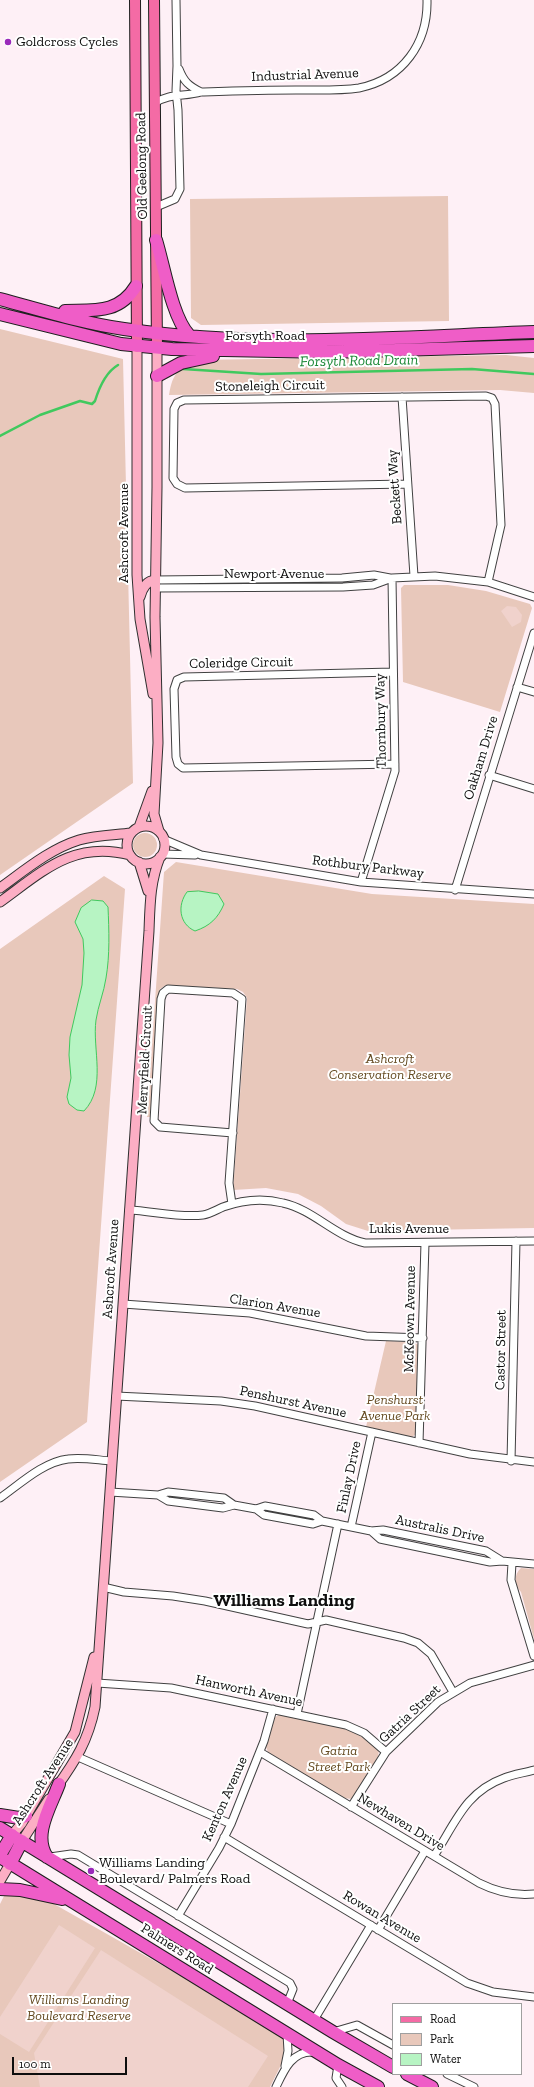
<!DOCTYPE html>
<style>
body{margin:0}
#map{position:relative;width:534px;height:2087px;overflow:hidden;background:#fef0f6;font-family:"Zilla Slab",serif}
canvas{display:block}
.legend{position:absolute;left:392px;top:2003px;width:130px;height:72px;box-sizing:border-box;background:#fff;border:1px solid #9f9f9f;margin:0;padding:5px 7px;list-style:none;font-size:12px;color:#0e0e0e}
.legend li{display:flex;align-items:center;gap:8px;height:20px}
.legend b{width:20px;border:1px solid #9f9f9f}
.scale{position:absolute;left:12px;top:2057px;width:115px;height:18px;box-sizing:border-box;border:2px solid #0e0e0e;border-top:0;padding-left:5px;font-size:12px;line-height:14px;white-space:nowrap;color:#0e0e0e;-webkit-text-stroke:3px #fff;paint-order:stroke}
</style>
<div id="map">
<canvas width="534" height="2087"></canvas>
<ul class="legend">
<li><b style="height:5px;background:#f46ba5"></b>Road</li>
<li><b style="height:11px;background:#e8c8bb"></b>Park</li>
<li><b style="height:11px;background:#b7f4c3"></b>Water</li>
</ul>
<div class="scale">100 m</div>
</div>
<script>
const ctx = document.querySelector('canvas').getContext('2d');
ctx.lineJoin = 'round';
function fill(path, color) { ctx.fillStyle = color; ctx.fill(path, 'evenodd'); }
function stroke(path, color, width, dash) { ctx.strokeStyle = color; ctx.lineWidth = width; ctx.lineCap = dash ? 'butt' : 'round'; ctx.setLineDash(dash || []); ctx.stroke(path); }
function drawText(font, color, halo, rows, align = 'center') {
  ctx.font = font + ' "Zilla Slab",serif'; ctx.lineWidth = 4; ctx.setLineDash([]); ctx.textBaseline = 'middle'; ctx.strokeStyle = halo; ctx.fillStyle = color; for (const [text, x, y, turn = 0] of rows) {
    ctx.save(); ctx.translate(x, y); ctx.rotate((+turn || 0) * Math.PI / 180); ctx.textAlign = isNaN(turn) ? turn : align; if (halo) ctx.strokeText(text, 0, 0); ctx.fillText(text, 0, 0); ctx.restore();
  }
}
const green = new Path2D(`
 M448 196 449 321 201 325 191 318 190 199Z
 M0 329 123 359 133 783 0 875Z
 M506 355 534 358V393L500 390 169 395C173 372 178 369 198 360Z
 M404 585H448L486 591 530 604 532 608 500 712 403 682 401 588Z
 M133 845a12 12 0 1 1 24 0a12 12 0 1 1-24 0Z
 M176 862 372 894 534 904V1228L368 1231 346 1224 321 1206 298 1194 266 1188 233 1190 247 998 243 992 237 989 166 985 160 989 150 1117H147L164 872Z
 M104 876 125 889 87 1422 0 1482V949Z
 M386 1341 412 1342 419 1345 416 1434 412 1437 366 1427Z
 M521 1568 534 1569V1639L521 1592C515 1586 513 1575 521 1568Z
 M280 1714 354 1731 379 1750 378 1757 352 1799 343 1798 268 1752 266 1747 274 1718Z
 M6 1892 40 1896 285 2035 283 2061 270 2087H0V1904Z`);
const pitch = new Path2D(`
 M507 606 516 607 522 615 521 622 512 627 501 611Z
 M59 1925 95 1948 29 2052 0 2034V2017Z
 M101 1950 268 2056 248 2087H40L34 2053Z`);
const water = new Path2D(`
 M199 891 218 894 224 904C218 918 210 926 195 931 179 924 177 905 187 892Z
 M92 900 103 901 108 907C109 930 110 955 106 978 104 992 98 1006 96 1020 92 1049 107 1087 84 1111L77 1110 69 1104 67 1097 71 1078 69 1055 70 1037 82 985 84 953 83 939 75 922 81 908Z`);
const stream = new Path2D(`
 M183 369 261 374 472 369 534 374
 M0 436 40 415 80 401 92 404 95 401C99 388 106 372 118 365`);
const street = new Path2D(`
 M179 69C184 82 189 86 201 92
 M155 103C169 93 185 97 201 92 233 91 264 90 296 90 316 90 339 91 359 88 403 79 428 43 427 0
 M156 207 175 199 180 189 178 110 176 91 177 66 176 0
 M402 397 414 576
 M407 484 185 488 177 484 173 478 174 409 177 403 184 400 486 396 492 398 495 404 501 525 488 582
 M155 580 342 578 374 575 390 578
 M155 588 343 587 373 585 392 578 435 576 488 582 534 597
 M393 672 184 677 177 680 174 689 176 757 178 764 183 768 395 764
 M517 687 534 692
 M489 775 534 789
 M163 839 201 855 361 882 534 894
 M162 854 195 855
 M361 882 395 771 392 578
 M455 890 534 633
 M232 1204 229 1183 242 999 233 993 168 989 163 993 161 999 154 1121 160 1127 233 1133
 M129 1210C152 1211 180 1218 203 1215 210 1214 216 1210 223 1207 242 1200 263 1198 283 1203 314 1210 334 1236 365 1243L534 1241
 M123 1304 250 1313 366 1336 423 1338
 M116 1396 221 1401 255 1406 470 1454 534 1462
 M419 1443 425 1243
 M511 1461 516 1241
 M110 1492 158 1495 168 1501 223 1508 234 1505
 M158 1495 168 1492 224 1498 234 1505 256 1509 265 1506 314 1515 322 1521
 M0 1498C20 1484 43 1462 68 1459 82 1457 97 1460 111 1461
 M256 1509 264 1515 313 1524 322 1521 371 1531 383 1530 486 1551 502 1561
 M351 1527 372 1432
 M371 1531 380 1539 490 1562 502 1561 534 1564
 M512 1563 511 1580 534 1656
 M103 1587 124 1592 173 1596 205 1601 308 1624 326 1620 404 1638 418 1643 431 1654 453 1692
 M97 1683 171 1688 346 1725 364 1733 386 1752
 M297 1714 338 1524
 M260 1752 479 1883C497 1892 514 1896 534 1894
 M78 1757 231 1824
 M351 1807 386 1752 438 1702 470 1683 534 1665
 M224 1837 467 1983 493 1992 534 1997
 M434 1856C455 1824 465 1792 504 1778 514 1774 524 1773 534 1770
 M50 1857 71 1854 78 1855 290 1983 293 1989 287 2004
 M178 1916 219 1848 231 1824 264 1741 273 1709
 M378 1930 425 1851
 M314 2020 371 1925
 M333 2032 357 2025 393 2045
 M338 2065 336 2078 342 2087
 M285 2066 288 2051 287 2034
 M447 2074 474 2087
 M276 2087C284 2070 292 2051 313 2052`);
const secondary = new Path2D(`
 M137 347V575L140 619 153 694
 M157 348V487L155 617 158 743 154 814 159 831
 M140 597C142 589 146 581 155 580
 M127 845a19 19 0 1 1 38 0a19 19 0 1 1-38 0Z
 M139 827 152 791
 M139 862 148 891
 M0 888C25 870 50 849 79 840 96 835 114 835 131 833
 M0 902C43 871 74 840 130 855
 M56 1788C76 1760 88 1741 95 1707L149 931C150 905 150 882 160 857
 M12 1835 22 1823 75 1732 94 1657
 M22 1841 49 1799
 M0 1881 10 1864`);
const primary = new Path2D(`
 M135 0 137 347
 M154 0 157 348`);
const highway = new Path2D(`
 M156 240C164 266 172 317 189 335
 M0 299C41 310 82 323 124 329 259 349 397 337 534 332
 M65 311C94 310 119 314 136 286
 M0 314 121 344 172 349 328 352 534 346
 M157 376 181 363 213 356
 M0 1815 19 1818 26 1816
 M0 1828 333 2032 393 2067
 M0 1855 12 1835
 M0 1857 338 2065 378 2087
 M47 1857C32 1835 51 1806 59 1784
 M10 1864 22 1841
 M0 1889 20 1890 62 1899
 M407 2074 432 2087`);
const markers = [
 [8,42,4,"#9a2aba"],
 [91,1871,4,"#9a2aba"]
];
const poiNames = [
 ["Goldcross Cycles",16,42],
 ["Williams Landing",99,1863],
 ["Boulevard/ Palmers Road",99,1879]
];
const streetNames = [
 ["Industrial Avenue",305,75,-2],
 ["Old Geelong Road",142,166,-91],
 ["Forsyth Road",265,336],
 ["Stoneleigh Circuit",270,386,-1],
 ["Beckett Way",395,487,-94],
 ["Ashcroft Avenue",124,533,-90],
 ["Newport Avenue",274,574],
 ["Coleridge Circuit",241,663,-1],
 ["Thornbury Way",381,721,-91],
 ["Oakham Drive",481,758,-73],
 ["Rothbury Parkway",368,867,7],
 ["Merryfield Circuit",145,1060,-87],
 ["Lukis Avenue",409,1229],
 ["Ashcroft Avenue",111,1269,-86],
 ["Clarion Avenue",275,1306,9],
 ["McKeown Avenue",410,1319,-89],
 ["Castor Street",501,1350,-89],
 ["Penshurst Avenue",293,1402,12],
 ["Finlay Drive",349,1477,-78],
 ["Australis Drive",440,1529,12],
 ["Hanworth Avenue",249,1691,12],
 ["Gatria Street",410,1714,-43],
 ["Ashcroft Avenue",43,1782,-57],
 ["Kenton Avenue",225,1799,-66],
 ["Newhaven Drive",401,1822,31],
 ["Rowan Avenue",382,1917,31],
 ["Palmers Road",177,1949,32]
];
const parkNames = [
 ["Ashcroft",390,1059],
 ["Conservation Reserve",390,1075],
 ["Penshurst",395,1400],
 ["Avenue Park",395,1416],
 ["Gatria",339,1751],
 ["Street Park",339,1767],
 ["Williams Landing",79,2000],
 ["Boulevard Reserve",79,2016]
];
const waterNames = [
 ["Forsyth Road Drain",359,361,-1]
];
const districtNames = [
 ["Williams Landing",284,1601]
];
fill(green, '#e8c8bb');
fill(pitch, '#f0d2cc');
fill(water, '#b7f4c3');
stroke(water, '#40c95e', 1);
stroke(stream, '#40c95e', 2.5);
stroke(street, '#414141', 9);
stroke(secondary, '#303030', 11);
stroke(primary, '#1f1f1f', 12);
stroke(highway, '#1f1f1f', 14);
stroke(street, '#fff', 7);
stroke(secondary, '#fcaec4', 9);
stroke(primary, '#f46ba5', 10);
stroke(highway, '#ef5dc7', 12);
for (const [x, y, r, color] of markers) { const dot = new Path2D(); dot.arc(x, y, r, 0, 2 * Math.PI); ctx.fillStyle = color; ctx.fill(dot); stroke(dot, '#fff', 1.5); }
drawText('14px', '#0e0e0e', '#fff', poiNames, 'left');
drawText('14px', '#0e0e0e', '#fff', streetNames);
drawText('italic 14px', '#644a20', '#fff', parkNames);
drawText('italic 15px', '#1a8836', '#fff', waterNames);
drawText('bold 18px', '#0e0e0e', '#fff', districtNames);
</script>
